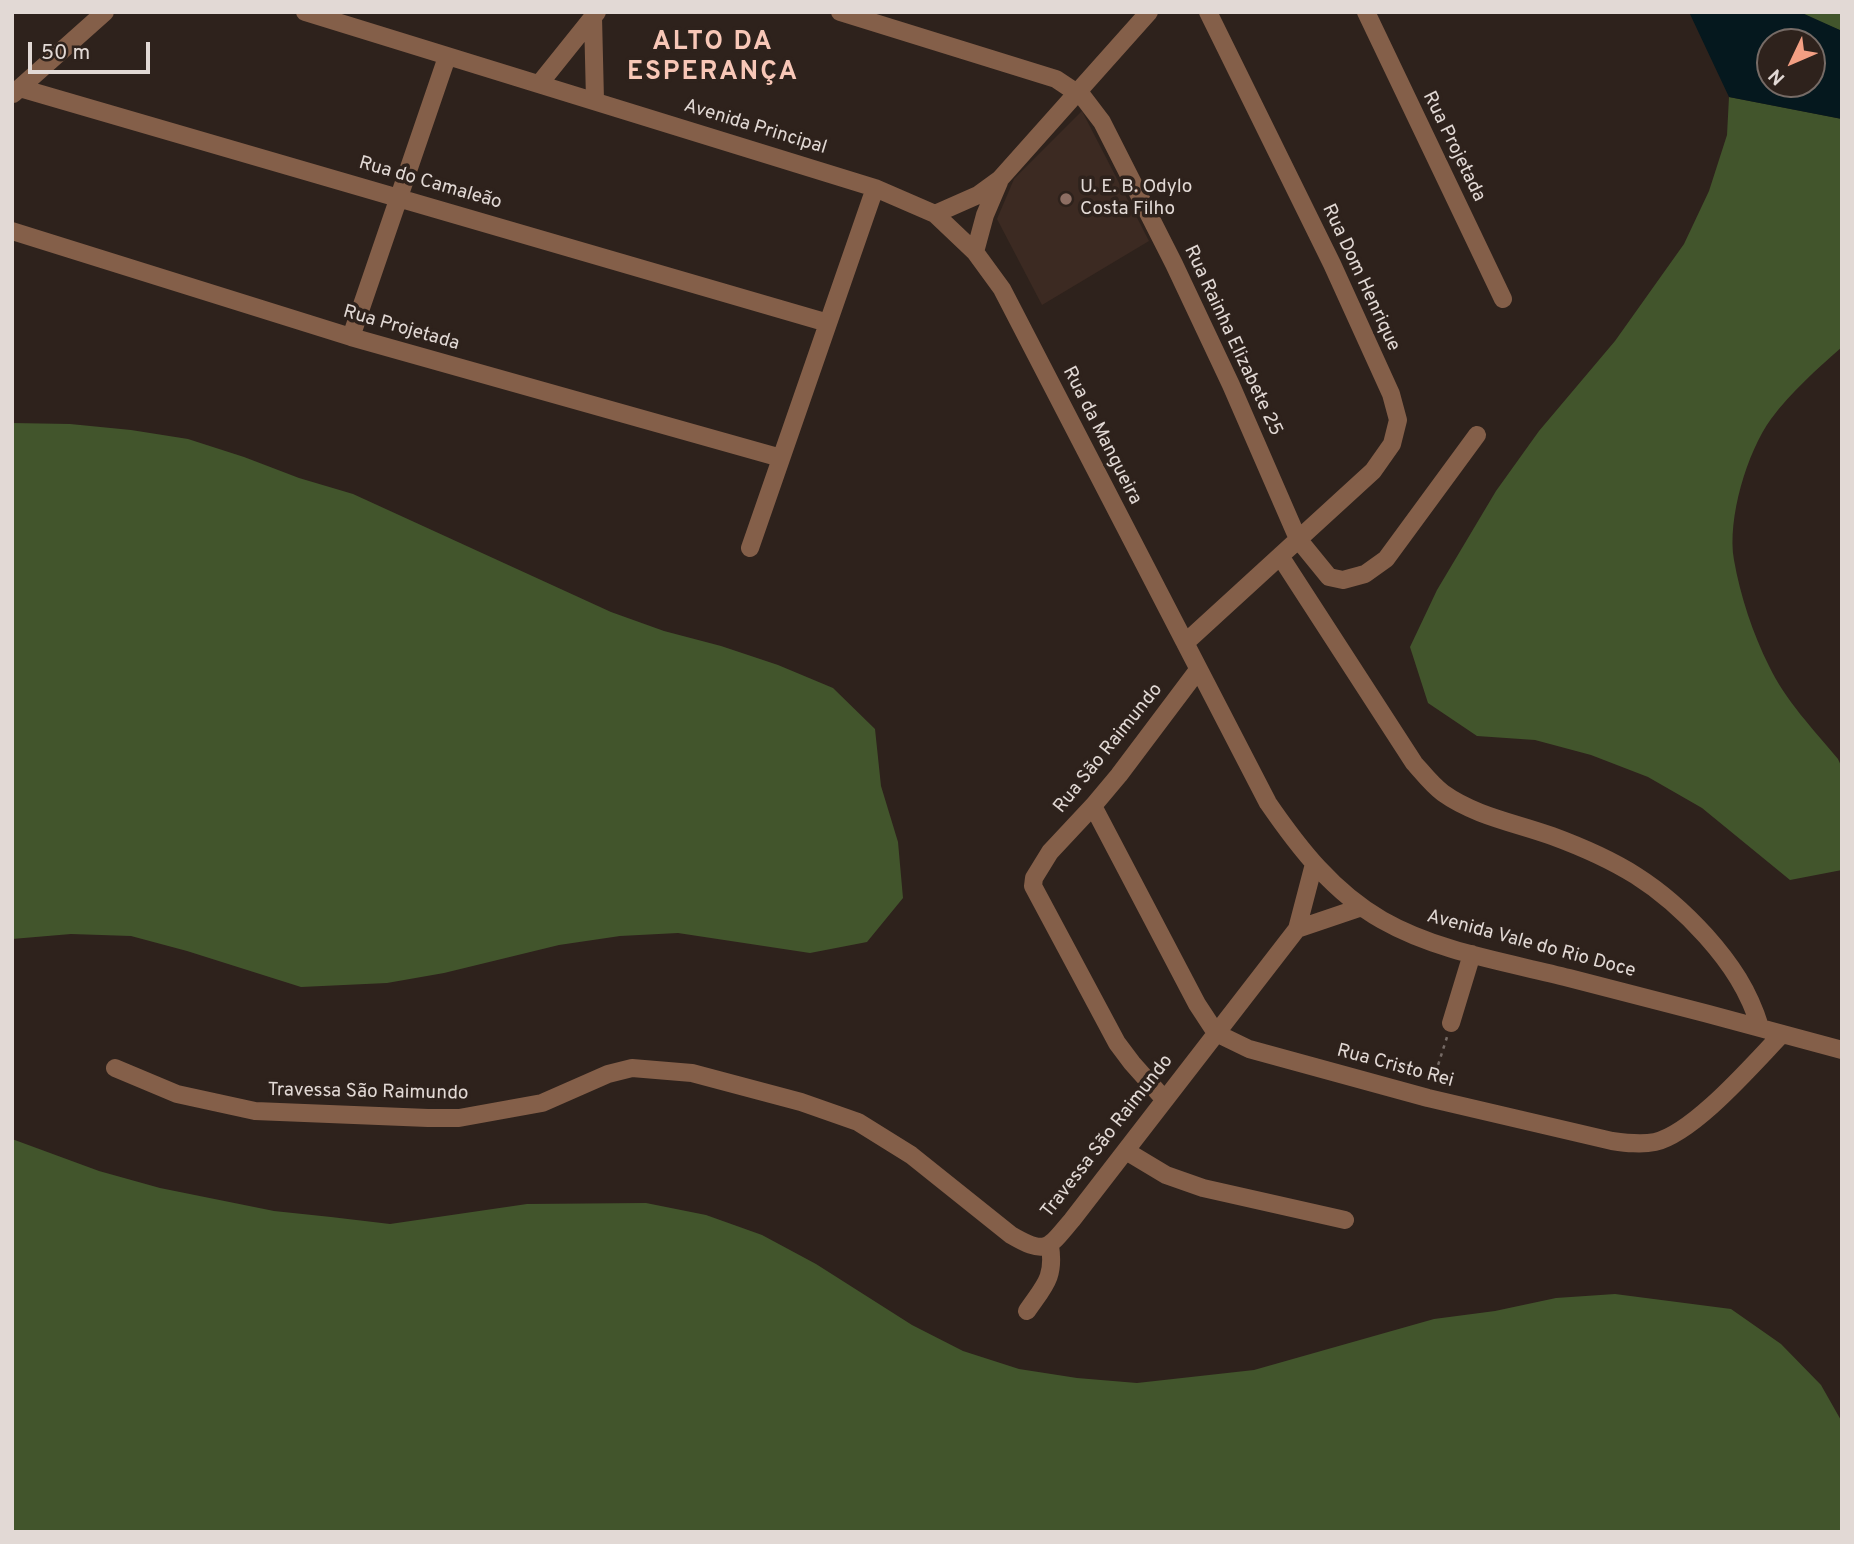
<!DOCTYPE html>
<meta charset="utf-8">
<style>
body{margin:0}
#map{position:relative;width:1854px;height:1544px;overflow:hidden;background:#2e221c;font-family:Overpass,sans-serif}
canvas{display:block}
.frame{position:absolute;inset:0;border:14px solid #e2d9d5;pointer-events:none}
.north{position:absolute;left:1756px;top:28px;width:70px;height:70px;box-sizing:border-box;background:#2e221c;border:2px solid #766b66;border-radius:50%;rotate:226deg;font-size:19px;font-weight:700;line-height:28px;text-align:center;color:#e2d9d5}
.north::after{content:'';display:block;margin:auto;width:24px;height:32px;background:#f39f83;clip-path:polygon(50% 0,100% 100%,50% 72%,0 100%)}
.scale{position:absolute;left:28px;top:42px;width:122px;height:32px;box-sizing:border-box;border:4px solid #e2d9d5;border-top:0;padding-left:9px;font-size:21px;line-height:24px;white-space:nowrap;color:#e2d9d5;-webkit-text-stroke:5px #2e221c;paint-order:stroke}
</style>
<div id="map">
<canvas width="1854" height="1544"></canvas>
<div class="frame"></div>
<div class="north">N</div>
<div class="scale">50 m</div>
</div>
<script>
const ctx = document.querySelector('canvas').getContext('2d');
ctx.lineJoin = 'round';
function fill(path, color) { ctx.fillStyle = color; ctx.fill(path, 'evenodd'); }
function stroke(path, color, width, dash) { ctx.strokeStyle = color; ctx.lineWidth = width; ctx.lineCap = dash ? 'butt' : 'round'; ctx.setLineDash(dash || []); ctx.stroke(path); }
function drawText(font, color, halo, rows, align = 'center') {
  ctx.font = font + ' Overpass,sans-serif'; ctx.lineWidth = 7; ctx.setLineDash([]); ctx.textBaseline = 'middle'; ctx.strokeStyle = halo; ctx.fillStyle = color; for (const [text, x, y, turn = 0] of rows) {
    ctx.save(); ctx.translate(x, y); ctx.rotate((+turn || 0) * Math.PI / 180); ctx.textAlign = isNaN(turn) ? turn : align; if (halo) ctx.strokeText(text, 0, 0); ctx.fillText(text, 0, 0); ctx.restore();
  }
}
const built = new Path2D(`
 M1082 111 1149 241 1042 305 997 219 1014 179Z`);
const green = new Path2D(`
 M1800 12H1842V31L1801 14Z
 M1729 97 1842 119V347C1817 369 1791 392 1771 419 1747 452 1727 519 1734 560 1740 595 1753 634 1769 666 1785 700 1814 730 1838 759L1842 768V870L1790 880 1702 808 1648 777 1591 755 1535 740 1477 736 1428 703 1410 647 1437 590 1496 491 1539 431 1615 341 1684 244 1709 191 1727 135Z
 M12 423 70 424 131 430 188 439 244 457 299 478 353 494 611 612 664 631 721 646 778 665 833 688 875 729 881 786 898 842 903 898 867 942 810 953 678 933 620 936 559 945 444 973 387 983 301 987 187 951 131 936 71 934 12 939Z
 M12 1139 99 1171 160 1188 274 1211 331 1217 390 1224 527 1204 646 1203 706 1215 762 1235 816 1264 912 1325 963 1351 1019 1369 1077 1378 1137 1383 1254 1370 1434 1319 1495 1311 1556 1298 1615 1294 1731 1309 1781 1344 1821 1385 1842 1422V1532H12Z`);
const water = new Path2D(`
 M1689 12H1800L1842 31V119L1729 97ZM1770 42H1812V84H1770Z`);
const path = new Path2D(`
 M1433 1081 1447 1037`);
const minor = new Path2D(`
 M305 12 875 188 935 214 975 252 1002 289 1268 803C1299 848 1333 892 1382 920 1438 952 1507 962 1569 978 1660 1001 1751 1025 1842 1050
 M840 12 1056 79 1083 97 1102 122 1174 264 1231 385 1298 539 1329 577 1343 580 1365 574 1386 559 1477 435
 M1366 12 1503 299
 M593 17 595 100
 M540 83 597 12
 M20 88 828 323
 M13 94 105 12
 M935 214 978 195 1000 179 1149 12
 M12 231 351 337 781 458
 M975 252 985 215 999 182
 M351 337 447 57
 M750 548 875 188
 M1280 556 1414 763C1423 773 1432 785 1443 793 1475 816 1516 823 1552 836 1617 860 1659 884 1706 936 1731 964 1749 991 1760 1027
 M1185 643 1373 471 1392 444 1398 420 1391 394 1332 264 1208 12
 M1093 806 1197 1004 1216 1033 1249 1049 1428 1098 1612 1141C1626 1143 1641 1145 1655 1142 1694 1133 1754 1063 1782 1034
 M1297 929 1362 907
 M1451 1023 1472 954
 M115 1068 177 1094 255 1111 428 1118H459L542 1103 608 1074 632 1068 692 1073 801 1102 858 1122 911 1155 1011 1235C1047 1256 1048 1248 1072 1220L1297 929 1314 864
 M1164 1099 1132 1063 1117 1043 1033 886 1034 878 1050 852 1093 806 1119 775 1198 670
 M1126 1151 1166 1175 1203 1188 1345 1220
 M1027 1311C1044 1286 1055 1278 1050 1246`);
const markers = [
 [1066,199,7,"#8d6e63"]
];
const streetNames = [
 ["Avenida Principal",755,128,17],
 ["Rua Projetada",1453,147,64],
 ["Rua do Camaleão",430,184,16],
 ["Rua Dom Henrique",1360,278,65],
 ["Rua Projetada",401,329,16],
 ["Rua Rainha Elizabete 25",1232,341,65],
 ["Rua da Mangueira",1101,436,63],
 ["Rua São Raimundo",1109,749,-51],
 ["Avenida Vale do Rio Doce",1531,945,15],
 ["Rua Cristo Rei",1395,1067,15],
 ["Travessa São Raimundo",368,1093,1],
 ["Travessa São Raimundo",1108,1137,-52]
];
const poiNames = [
 ["U. E. B. Odylo",1080,188],
 ["Costa Filho",1080,210]
];
const districtNames = [
 ["ALTO DA",713,44],
 ["ESPERANÇA",713,74]
];
fill(built, '#3c2a22');
fill(green, '#42552c');
fill(water, '#05181e');
stroke(path, '#756a65', 2.5, [3.5, 5]);
stroke(minor, '#845f49', 18);
for (const [x, y, r, color] of markers) { const dot = new Path2D(); dot.arc(x, y, r, 0, 2 * Math.PI); ctx.fillStyle = color; ctx.fill(dot); stroke(dot, '#2e221c', 2.5); }
drawText('19px', '#e2d9d5', '#2e221c', streetNames);
drawText('19px', '#e2d9d5', '#2e221c', poiNames, 'left');
ctx.letterSpacing = '2px';
drawText('bold 26px', '#f8c7b7', '#2e221c', districtNames);
ctx.letterSpacing = '0px';
</script>
